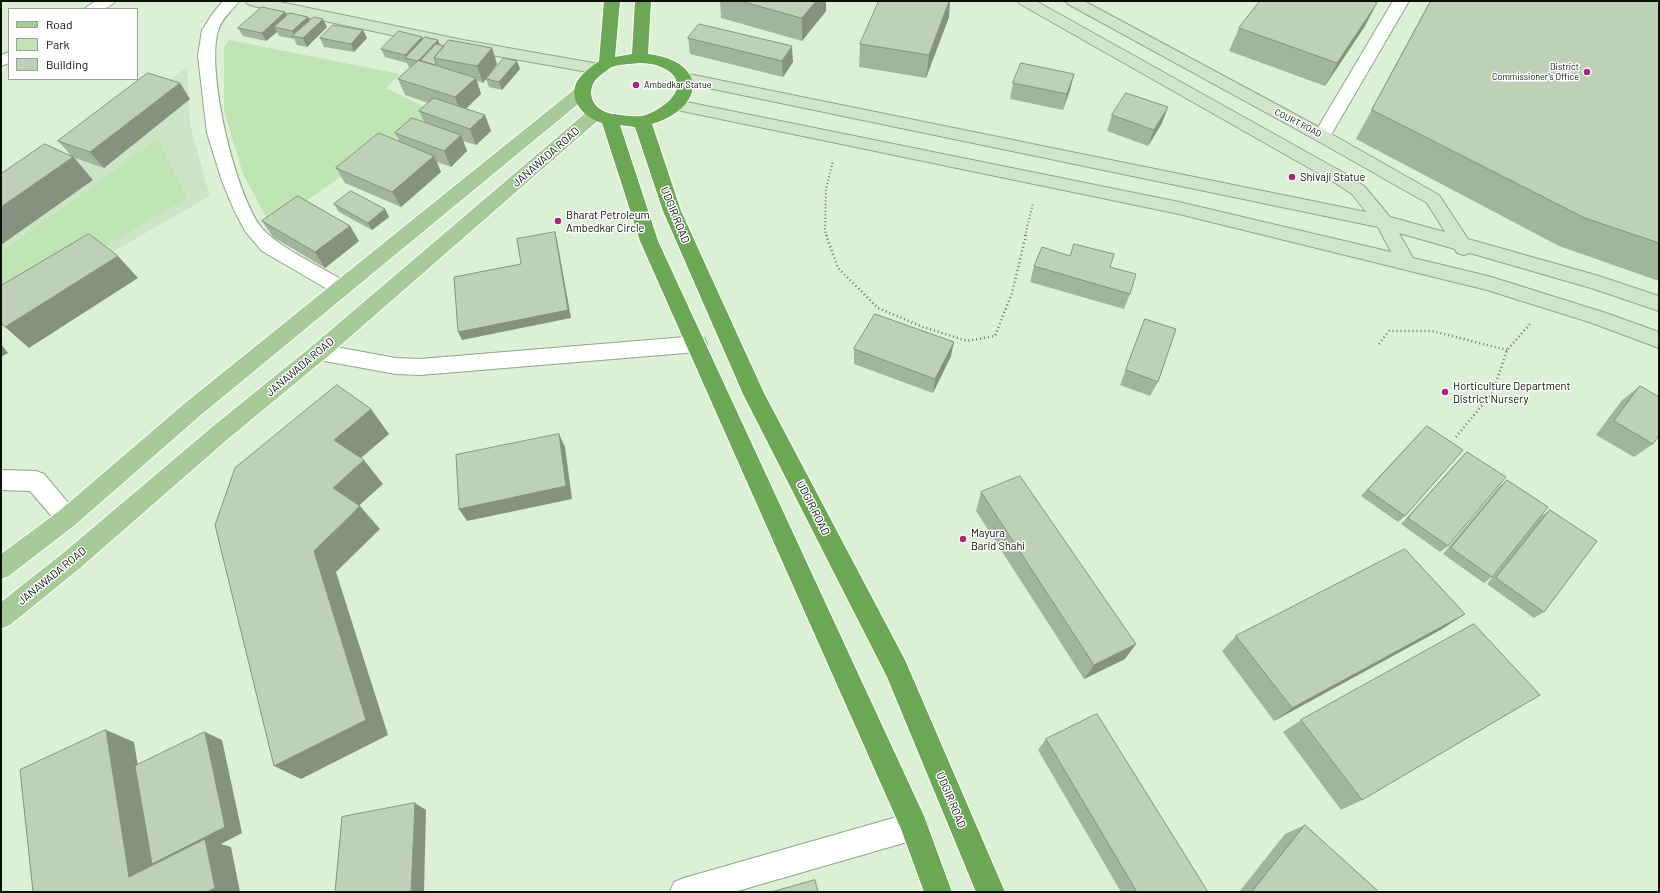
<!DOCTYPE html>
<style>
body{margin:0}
#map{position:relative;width:1660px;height:893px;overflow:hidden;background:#dcf0d6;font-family:Barlow,sans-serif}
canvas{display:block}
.frame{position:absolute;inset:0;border:2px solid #0a1008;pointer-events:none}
.legend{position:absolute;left:8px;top:8px;width:130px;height:72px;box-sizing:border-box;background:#fff;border:1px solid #9d9f9c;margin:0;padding:5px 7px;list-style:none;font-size:12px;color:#0a1008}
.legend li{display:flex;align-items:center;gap:8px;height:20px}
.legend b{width:20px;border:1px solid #9d9f9c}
</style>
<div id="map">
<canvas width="1660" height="893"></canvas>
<div class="frame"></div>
<ul class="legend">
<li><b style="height:5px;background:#a6cb98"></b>Road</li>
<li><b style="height:11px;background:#bfe5b2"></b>Park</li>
<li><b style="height:11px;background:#bed1b7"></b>Building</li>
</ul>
</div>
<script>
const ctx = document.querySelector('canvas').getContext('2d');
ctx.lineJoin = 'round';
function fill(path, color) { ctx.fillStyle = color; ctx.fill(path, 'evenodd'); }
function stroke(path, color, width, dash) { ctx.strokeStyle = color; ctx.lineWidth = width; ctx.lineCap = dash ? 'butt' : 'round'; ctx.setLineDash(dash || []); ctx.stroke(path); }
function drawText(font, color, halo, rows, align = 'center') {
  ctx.font = font + ' Barlow,sans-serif'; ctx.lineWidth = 3; ctx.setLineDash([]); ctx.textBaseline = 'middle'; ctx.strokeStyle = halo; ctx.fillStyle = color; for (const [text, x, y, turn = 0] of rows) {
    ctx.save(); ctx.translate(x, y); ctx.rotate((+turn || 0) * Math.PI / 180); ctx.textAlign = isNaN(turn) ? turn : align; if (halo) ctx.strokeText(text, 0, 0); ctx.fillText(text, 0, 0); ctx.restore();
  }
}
const built = new Path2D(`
 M187 67 190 125 210 196 1 316V205Z`);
const green = new Path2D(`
 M229 40 400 74 386 88 435 112 274 223H269L243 174 224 111V48Z
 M158 139 187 198 3 306 1 304V252Z`);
const pathFar1 = new Path2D(`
 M827 236 825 231 826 189 833 161
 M1025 236 1033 203`);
const path = new Path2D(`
 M826 235 838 268 878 308 923 327 967 341 995 336 1012 293 1026 235
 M1379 344 1389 331H1432L1507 350
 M1456 437 1493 392 1507 350 1530 324`);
const street = new Path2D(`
 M96 1H115C108 11 96 9 85 9L88 6Z
 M223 1H239C232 11 221 19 218 31 206 72 235 193 261 227 277 247 325 269 348 283L351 288 348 293 341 295 334 293 262 251 245 231 234 210 222 181 207 133 198 56 202 30 213 13Z
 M1393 1H1409L1328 140 1322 142 1316 140 1313 136Z
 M9 52V63L1 66V55Z
 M697 336 704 338 707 344 704 350 697 352 420 375 396 374 319 360 312 358 309 352 312 346 319 344 396 358 420 359Z
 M1 470 36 471 44 474 75 511 79 518 75 525 67 528 59 525 30 491 1 490Z
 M914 812 924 816 928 826 924 836 914 840 734 892H670L674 882 684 878Z`);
const secondary = new Path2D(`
 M245 1H275L463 40 599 64 605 66 607 69 605 72 599 74 463 50 253 6 248 4Z
 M1017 1H1036L1344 173 1364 186 1390 217 1445 232 1427 203 1316 140 1068 4 1065 1H1084L1328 132 1439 195 1468 239 1599 276 1659 296V311L1594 289 1470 253 1464 255 1457 253 1455 249 1399 233 1413 258 1488 276 1606 313 1659 332V348L1592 323 1487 290 1179 214 677 110 671 109 669 105 671 101 677 100 1179 202 1391 252 1378 227 684 83 678 82 676 78 678 74 684 73 1366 212 1352 194 1332 181 1020 4Z`);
const primary = new Path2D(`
 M582 87 588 88 590 92 588 96 201 415 75 525 9 576 1 579V554L59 511 185 403 576 88Z
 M595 109 601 110 603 114 601 118 326 358 228 439 79 569 10 625 1 629V602L63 553 212 427 312 346 589 110Z`);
const highway = new Path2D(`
 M604 1H620L615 57 632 54 635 1H651L648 54C708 61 706 108 652 124L681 211 764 393 905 660 1005 892H976L887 677 743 394 663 211 635 127 620 125 658 241 924 816 952 892H924L901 829 640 241 602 123C582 117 563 95 582 75 587 70 593 65 599 61ZM640 63C647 63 654 64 661 67 685 77 680 95 661 107 655 111 648 115 641 116 633 117 622 115 614 114 598 113 585 98 594 82 597 77 605 72 610 68 617 64 631 64 640 63Z`);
const wall = new Path2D(`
 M720 1H826V11L802 41 721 18Z
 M1430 1H1659V281L1559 246 1356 139Z
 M285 12 287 16 310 20 327 27 307 47 297 45 294 39 279 36 277 32 266 41 243 36 238 28Z
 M949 17 926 78 859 67 860 44Z
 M1365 26 1325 86 1229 51 1239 28Z
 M363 30 367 38 354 52 324 47 320 38Z
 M688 38 793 62 783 77 690 54Z
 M423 39 444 46 492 48 497 64 489 75 517 61 520 69 502 90 489 87 486 79 483 83 477 81 481 94 466 109 491 131 476 145 463 141 467 151 451 167 437 162 441 172 401 207 345 183 336 168 399 141 395 133 424 122 419 111 428 103 405 95 398 79 411 67H409L407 63 385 57 381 49Z
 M1074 74 1070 90 1063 110 1010 99 1013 83Z
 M190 99 104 168 75 158 93 180 58 141Z
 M1112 115 1162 123 1148 146 1107 131Z
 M334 204 385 209 389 217 372 230 339 212Z
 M262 221 350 226 359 241 325 268 273 237Z
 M1070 256 1110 267 1130 294 1124 309 1030 282 1034 266Z
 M1145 319 1158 382 1150 396 1120 385 1139 334Z
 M854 349 951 356 933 393 854 364Z
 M1640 386 1653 444 1634 457 1596 435 1622 400Z
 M1420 433 1405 516 1398 522 1361 496Z
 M1467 452 1448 546 1440 552 1401 524 1460 459Z
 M1507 480 1492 577 1484 583 1443 554 1499 487Z
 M981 492 1125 659 1084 679 976 511Z
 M1550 510 1544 612 1534 618 1487 584 1541 516Z
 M1465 614 1442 629 1274 721 1222 651 1236 636Z
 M1301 720 1362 800 1341 810 1283 732Z
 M1046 739 1208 892H1121L1038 750Z
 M1305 825 1379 892H1239L1285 834Z`);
const shadedWall = new Path2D(`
 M816 1H826V11L802 41V18Z
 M949 1H950L949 17 926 78 929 55Z
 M1377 3 1365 26 1325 86 1337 63Z
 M285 12 289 20 274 27 277 32 266 41 262 33Z
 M308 17 312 25 295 37 292 31Z
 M323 19 327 27 307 47 303 38Z
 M363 30 367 38 354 52 351 44Z
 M422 37 426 45 406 59 405 55Z
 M438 40 441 48 425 65 418 61Z
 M792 46 793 62 783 77 782 61Z
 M492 48 497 64 483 83 477 66Z
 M517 61 520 69 502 90 499 82Z
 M1074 74 1070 90 1063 110 1067 94Z
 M476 78 481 94 461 113 455 97Z
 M180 83 190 99 104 168 90 152Z
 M1168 107 1162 123 1148 146 1154 130Z
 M485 115 491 131 476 145 470 129Z
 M461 135 467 151 451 167 444 151Z
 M434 156 441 172 401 207 392 192Z
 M73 157 93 180 1 245V207Z
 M385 209 389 217 372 230 368 223Z
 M350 226 359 241 325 268 315 252Z
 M555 232 557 240 571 318 462 340 458 332Z
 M118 256 138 278 29 348 5 327Z
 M954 342 951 356 933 393 935 379Z
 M1 344 8 353 1 357Z
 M371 409 389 434 354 464 334 440Z
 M559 434 565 447 572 499 467 521 459 509Z
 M364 460 383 484 354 510 333 488Z
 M360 506 380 529 336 572 388 735 301 779 274 766 314 551Z
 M1465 614 1442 629 1274 721 1292 708Z
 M1136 644 1125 659 1084 679 1094 665Z
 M106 730 134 742 154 863 205 732 222 740 242 833 221 844 231 847 240 892H207L129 877Z
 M415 803 426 810 424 892H411Z`);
const building = new Path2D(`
 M741 1H816L802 18Z
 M879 1H949L929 55 860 44Z
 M1260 1H1373L1377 3 1337 63 1239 28Z
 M1431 1H1659V243L1585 218 1372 110Z
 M262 7 285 12 262 33 238 28Z
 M290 13 308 17 292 31 274 27Z
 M314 17 323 19 303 38 292 36Z
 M699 24 792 46 782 61 688 38Z
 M333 25 363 30 351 44 320 38Z
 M399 31 422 37 405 55 381 49Z
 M425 37 438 40 418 61 405 58Z
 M449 40 492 48 477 66 434 58Z
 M436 44 444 46 434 58 436 63 434 65 420 61Z
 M504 58 517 61 499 82 486 79Z
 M419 60 476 78 455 97 398 79Z
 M1021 63 1074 74 1067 94 1013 83Z
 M148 73 180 83 90 152 58 141Z
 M1126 93 1168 107 1154 130 1112 115Z
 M434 98 485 115 470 129 419 111Z
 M412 118 461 135 444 151 395 133Z
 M379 133 434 156 392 192 336 168Z
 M45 144 73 157 1 207V174Z
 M351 191 385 209 368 223 334 204Z
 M298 196 350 226 315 252 262 221Z
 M555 232 568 310 458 332 454 277 521 264 517 239Z
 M89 234 118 256 5 327 1 323V286Z
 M1074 244 1114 254 1110 267 1136 274 1130 294 1034 266 1042 247 1070 256Z
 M875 314 954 342 935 379 854 349Z
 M1145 319 1176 329 1158 382 1126 370Z
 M337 385 371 409 334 440 364 460 333 488 360 506 314 551 366 720 274 766 215 525 235 468Z
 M1640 386 1659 397V435L1653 444 1614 421Z
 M1427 426 1463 450 1405 516 1368 490Z
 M559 434 566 486 459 509 456 455Z
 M1467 452 1506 477 1448 546 1408 518Z
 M1020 476 1136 644 1094 665 981 492Z
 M1507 480 1548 507 1492 577 1451 548Z
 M1550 510 1597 541 1544 612 1496 578Z
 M1405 549 1465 614 1292 708 1236 636Z
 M1474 624 1540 695 1362 800 1301 720Z
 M1097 714 1208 892H1137L1046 739Z
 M106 730 129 877 205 839 215 888 207 892H33L20 770Z
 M205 732 225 827 152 864 135 766Z
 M415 803 411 892H335L342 817Z
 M1305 825 1379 892H1252Z
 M815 880 818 892H772Z`);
const markers = [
 [1587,72,4,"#a82877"],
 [636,85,4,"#a82877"],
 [1292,177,4,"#a82877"],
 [558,221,4,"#a82877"],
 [1445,392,4,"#a82877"],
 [963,539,4,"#a82877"]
];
const farPoinames = [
 ["District",1579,67],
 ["Commissioner's Office",1579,77],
 ["Ambedkar Statue",644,85,"left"]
];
const farStreetnames = [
 ["COURT ROAD",1298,123,27]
];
const streetNames = [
 ["JANAWADA ROAD",546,157,-41],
 ["UDGIR ROAD",675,215,68],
 ["JANAWADA ROAD",300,367,-40],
 ["UDGIR ROAD",813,508,63],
 ["JANAWADA ROAD",52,576,-39],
 ["UDGIR ROAD",951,800,67]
];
const poiNames = [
 ["Shivaji Statue",1300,177],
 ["Bharat Petroleum",566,215],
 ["Ambedkar Circle",566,228],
 ["Horticulture Department",1453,386],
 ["District Nursery",1453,399],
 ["Mayura",971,533],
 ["Barid Shahi",971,546]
];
fill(built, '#cde5c5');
fill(green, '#bfe5b2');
stroke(street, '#92a58c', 2);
stroke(secondary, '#92a58c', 2);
stroke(primary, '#fff', 2);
stroke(highway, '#fff', 2);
stroke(pathFar1, '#6a7766', 2, [1, 2.5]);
stroke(path, '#6a7766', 2.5, [1, 3]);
fill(street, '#fff');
fill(secondary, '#d2e5cb');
fill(primary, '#a6cb98');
fill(highway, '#6aa853');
fill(wall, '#a3b49d');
fill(shadedWall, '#859280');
fill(building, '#bed1b7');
stroke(building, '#859280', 1);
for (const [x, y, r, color] of markers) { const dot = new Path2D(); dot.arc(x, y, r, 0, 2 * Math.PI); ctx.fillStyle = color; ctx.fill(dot); stroke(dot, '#fff', 1.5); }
drawText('9px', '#0a1008', '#fff', farPoinames, 'right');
drawText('9px', '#0a1008', '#fff', farStreetnames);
drawText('11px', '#0a1008', '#fff', streetNames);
drawText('11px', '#0a1008', '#fff', poiNames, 'left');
</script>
